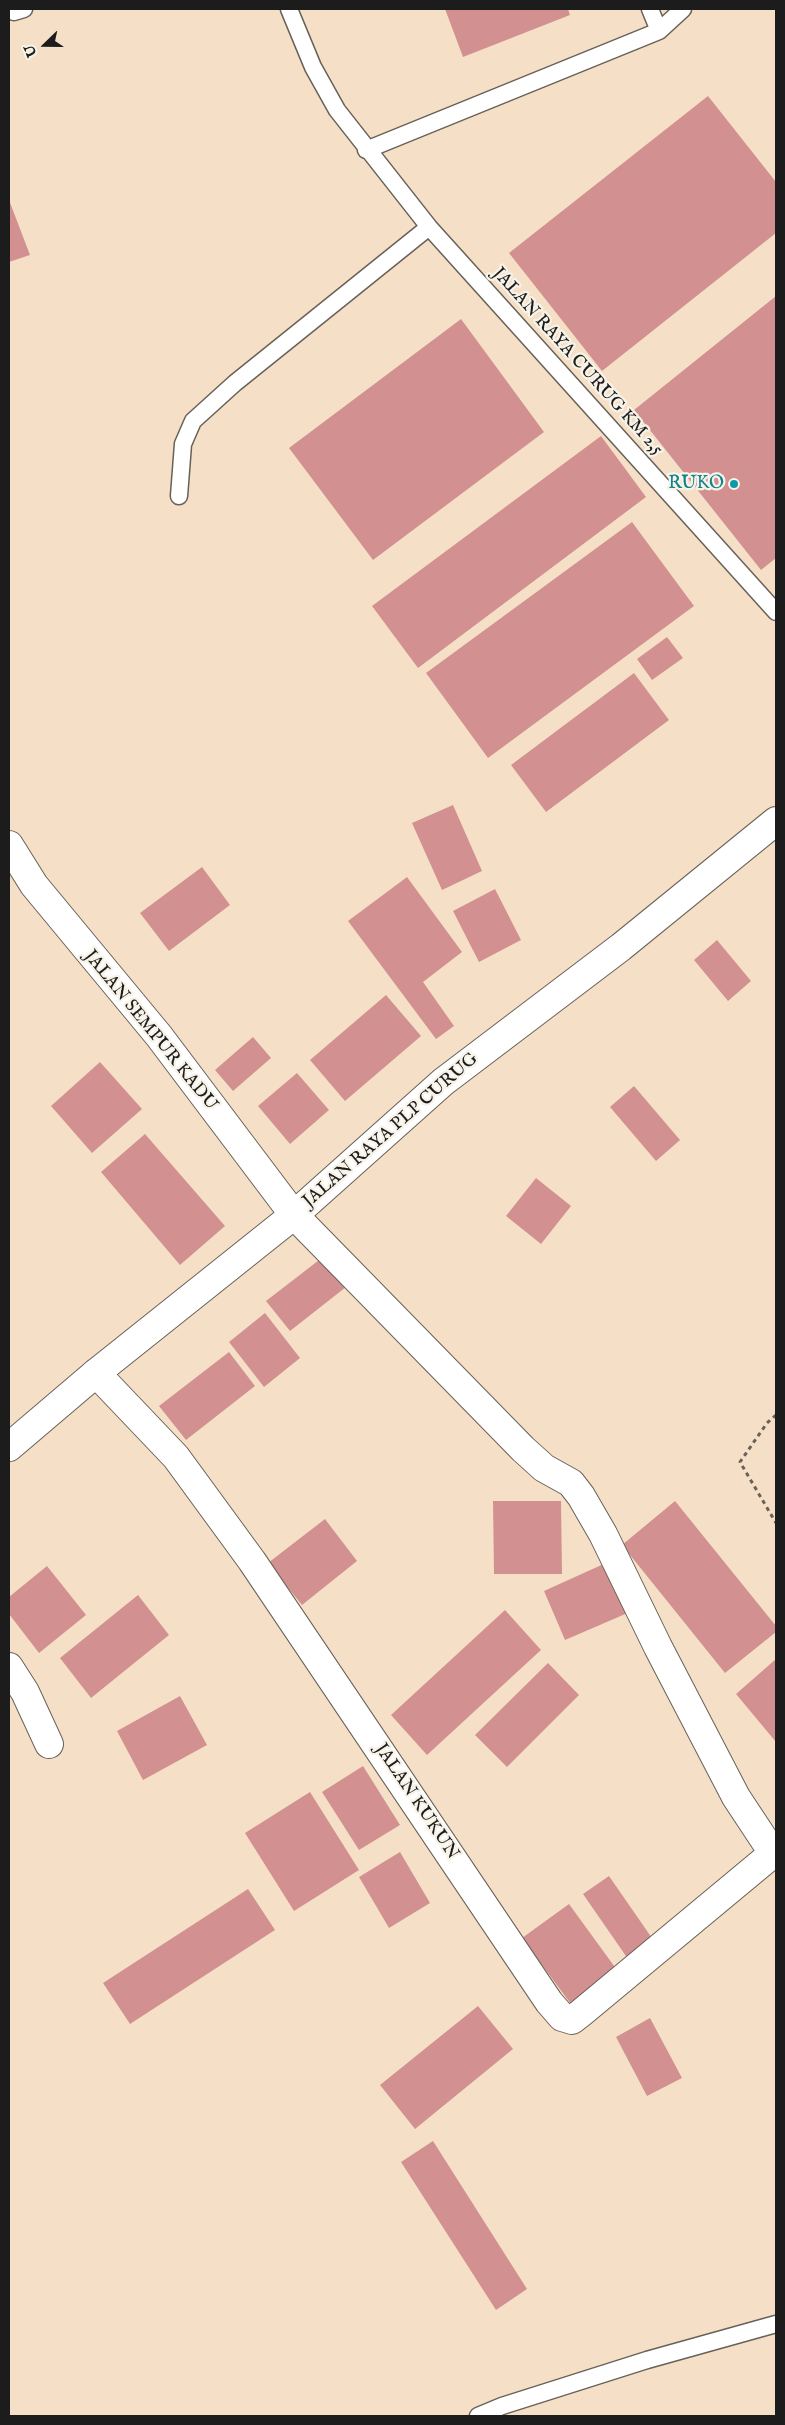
<!DOCTYPE html>
<style>
body{margin:0}
#map{position:relative;width:785px;height:2425px;overflow:hidden;background:#f5e0c7;font-family:"IM FELL English",serif}
canvas{display:block}
.frame{position:absolute;inset:0;border:10px solid #1c1c1c;pointer-events:none}
.north{position:absolute;left:20px;top:20px;width:50px;height:50px;-webkit-text-stroke:4px #f7f3e8;paint-order:stroke;rotate:248deg;font-size:14px;font-weight:700;line-height:20px;text-align:center;color:#1c1c1c}
.north::after{content:'';display:block;margin:auto;width:18px;height:22px;background:#1c1c1c;clip-path:polygon(50% 0,100% 100%,50% 72%,0 100%)}
</style>
<div id="map">
<canvas width="785" height="2425"></canvas>
<div class="frame"></div>
<div class="north">U</div>
</div>
<script>
const ctx = document.querySelector('canvas').getContext('2d');
ctx.lineJoin = 'round';
function fill(path, color) { ctx.fillStyle = color; ctx.fill(path, 'evenodd'); }
function stroke(path, color, width, dash) { ctx.strokeStyle = color; ctx.lineWidth = width; ctx.lineCap = dash ? 'butt' : 'round'; ctx.setLineDash(dash || []); ctx.stroke(path); }
function drawText(font, color, halo, rows, align = 'center') {
  ctx.font = font + ' "IM FELL English",serif'; ctx.lineWidth = 4.5; ctx.setLineDash([]); ctx.textBaseline = 'middle'; ctx.strokeStyle = halo; ctx.fillStyle = color; for (const [text, x, y, turn = 0] of rows) {
    ctx.save(); ctx.translate(x, y); ctx.rotate((+turn || 0) * Math.PI / 180); ctx.textAlign = isNaN(turn) ? turn : align; if (halo) ctx.strokeText(text, 0, 0); ctx.fillText(text, 0, 0); ctx.restore();
  }
}
const building = new Path2D(`
 M445 9H568L570 15 463 57Z
 M708 96 776 182V233L602 371 509 253Z
 M9 200 30 255 9 262Z
 M776 296V558L761 570 634 410Z
 M461 319 544 432 373 560 289 448Z
 M601 436 646 497 418 668 372 606Z
 M632 522 694 606 488 758 426 673Z
 M667 637 683 658 652 680 637 659Z
 M634 673 669 720 546 812 511 765Z
 M453 805 482 871 442 890 412 823Z
 M202 867 230 905 169 951 140 913Z
 M407 877 462 952 423 982 454 1026 436 1039 348 921Z
 M495 889 521 940 479 962 453 911Z
 M717 940 751 981 728 1001 694 960Z
 M386 995 421 1036 345 1101 310 1060Z
 M253 1037 271 1058 233 1091 215 1070Z
 M100 1062 142 1109 92 1153 51 1106Z
 M297 1073 329 1110 290 1144 258 1106Z
 M634 1086 680 1140 656 1161 610 1107Z
 M145 1134 225 1226 180 1265 101 1172Z
 M536 1178 571 1206 541 1244 506 1216Z
 M323 1257 346 1287 290 1331 266 1301Z
 M265 1313 300 1358 264 1387 229 1342Z
 M229 1352 255 1386 186 1440 159 1406Z
 M493 1501H561L562 1574H494Z
 M675 1501 776 1626V1632L725 1673 622 1545Z
 M325 1519 357 1561 302 1605 268 1563Z
 M608 1562 630 1612 565 1640 544 1591Z
 M47 1566 86 1615 39 1653 9 1614V1597Z
 M138 1595 169 1635 91 1698 60 1658Z
 M505 1610 541 1650 427 1755 391 1715Z
 M776 1659V1742L736 1694Z
 M548 1663 579 1695 507 1767 475 1735Z
 M180 1696 207 1745 143 1780 117 1731Z
 M363 1766 400 1825 359 1850 322 1792Z
 M310 1792 359 1870 294 1911 245 1833Z
 M400 1852 430 1903 389 1928 359 1877Z
 M609 1876 654 1941 628 1959 583 1894Z
 M248 1889 275 1930 130 2024 103 1983Z
 M569 1904 617 1970 571 2004 522 1938Z
 M478 2006 513 2049 415 2129 380 2085Z
 M650 2018 682 2078 647 2096 616 2037Z
 M433 2141 527 2289 496 2310 401 2162Z`);
const path = new Path2D(`
 M776 1415 767 1423 740 1462 776 1523`);
const service = new Path2D(`
 M289 9 313 67 337 110 429 227 776 612
 M650 9 659 31
 M9 10 14 12 24 9
 M366 150 659 31 683 9
 M179 496 183 444 193 421 235 383 429 227
 M478 2416 502 2406 647 2360 776 2324`);
const minor = new Path2D(`
 M9 845 34 885 159 1036 294 1215 523 1449 544 1468 571 1483 581 1496 603 1534 658 1647 736 1797 773 1853
 M96 1373 176 1457 252 1561 549 2002 562 2017 572 2020 581 2013 776 1851
 M9 1667 25 1692 49 1744`);
const primary = new Path2D(`
 M9 1447 96 1373 294 1215 443 1082 621 947 776 821`);
const markers = [
 [734,484,5,"#0f9aa8"]
];
const streetNames = [
 ["JALAN RAYA CURUG KM 2,5",577,362,48],
 ["JALAN SEMPUR KADU",150,1031,51],
 ["JALAN RAYA PLP CURUG",391,1131,-41],
 ["JALAN KUKUN",416,1802,56]
];
const cultureNames = [
 ["RUKO",724,484]
];
fill(building, '#d29190');
stroke(service, '#686158', 19);
stroke(minor, '#686158', 30);
stroke(primary, '#686158', 30);
stroke(path, '#686158', 3, [4, 4]);
stroke(service, '#fff', 16);
stroke(minor, '#fff', 28);
stroke(primary, '#fff', 28);
for (const [x, y, r, color] of markers) { const dot = new Path2D(); dot.arc(x, y, r, 0, 2 * Math.PI); ctx.fillStyle = color; ctx.fill(dot); stroke(dot, '#f7f3e8', 2); }
drawText('18px', '#1c1c1c', '#f7f3e8', streetNames);
drawText('18px', '#0d838f', '#f7f3e8', cultureNames, 'right');
</script>
